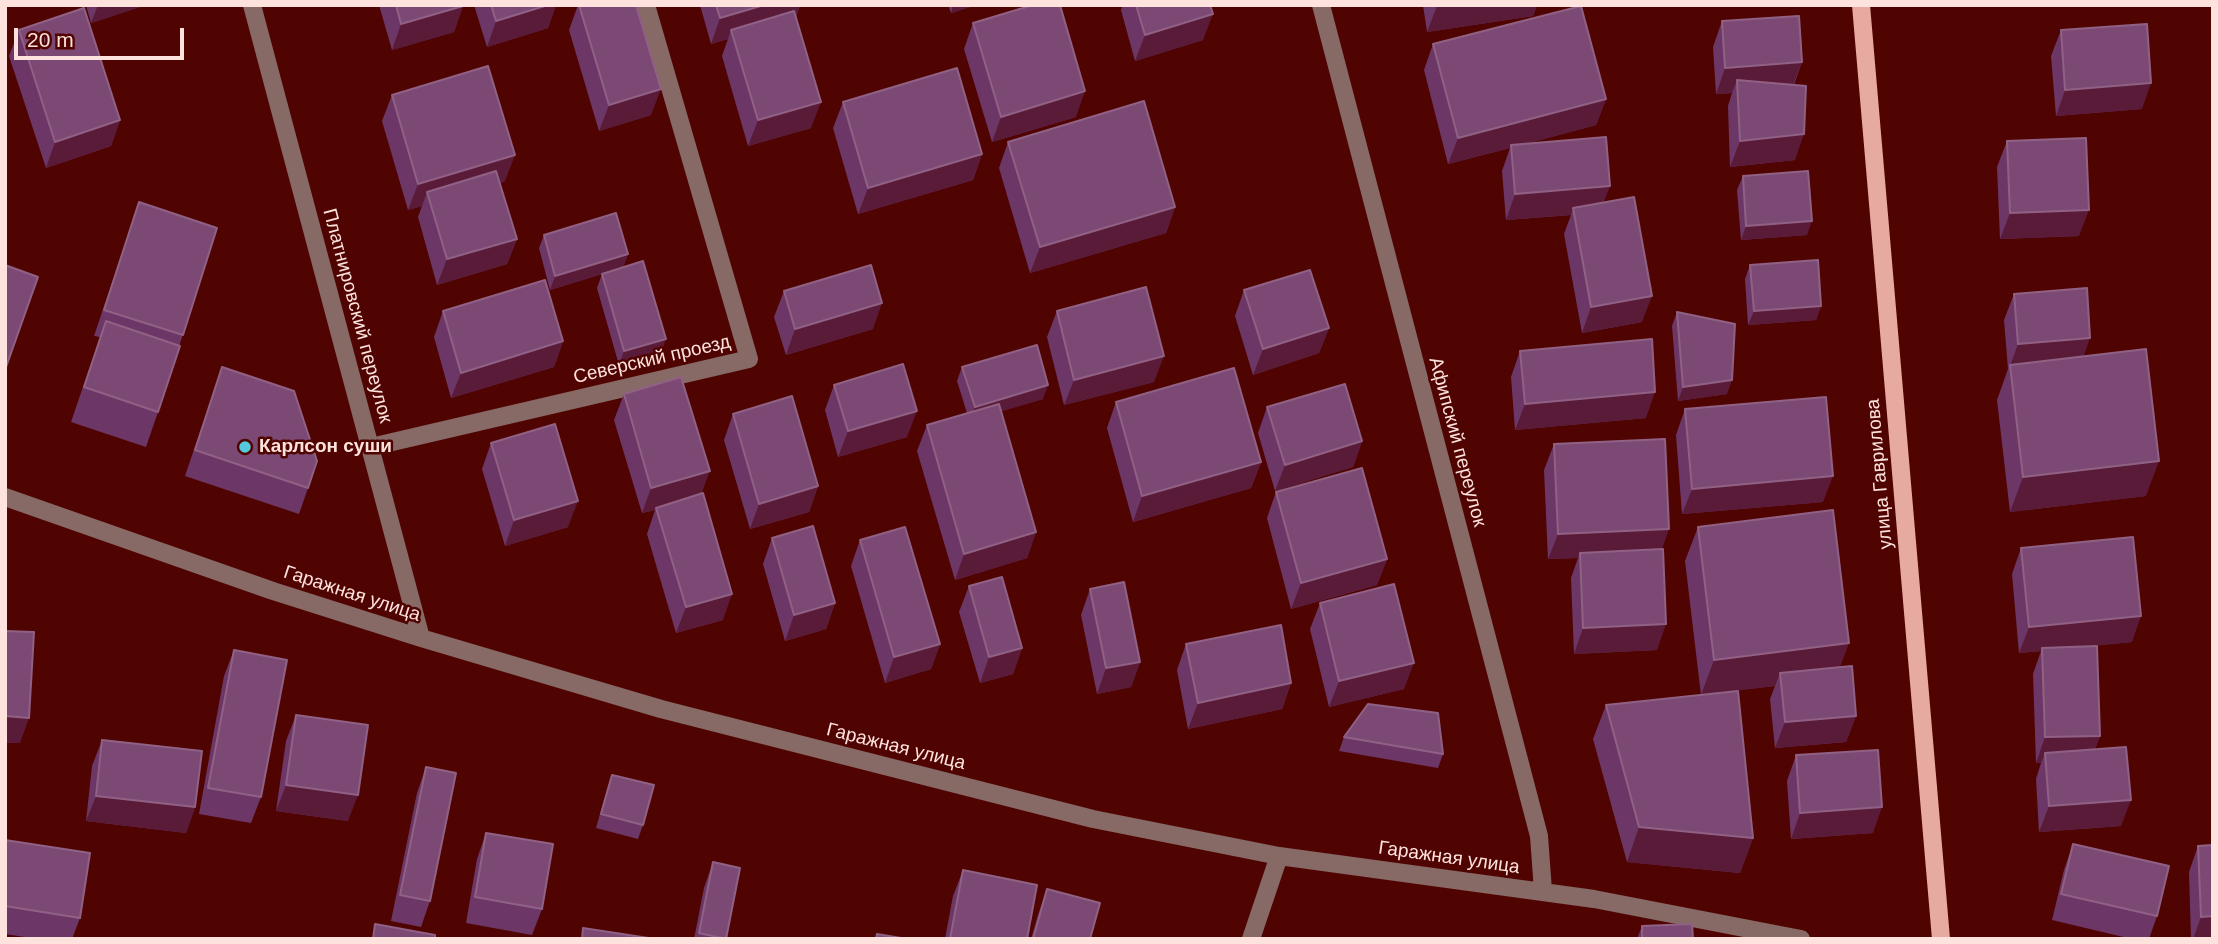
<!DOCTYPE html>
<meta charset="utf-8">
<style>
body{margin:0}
#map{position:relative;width:2218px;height:944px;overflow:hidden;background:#500402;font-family:Helvetica,sans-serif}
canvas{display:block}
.frame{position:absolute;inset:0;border:7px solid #fee2dd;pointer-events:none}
.scale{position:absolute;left:14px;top:28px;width:170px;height:32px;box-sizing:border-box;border:4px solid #fee2dd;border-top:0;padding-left:9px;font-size:21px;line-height:24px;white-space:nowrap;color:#fee2dd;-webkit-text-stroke:5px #500402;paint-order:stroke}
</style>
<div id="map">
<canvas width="2218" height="944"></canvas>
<div class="frame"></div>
<div class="scale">20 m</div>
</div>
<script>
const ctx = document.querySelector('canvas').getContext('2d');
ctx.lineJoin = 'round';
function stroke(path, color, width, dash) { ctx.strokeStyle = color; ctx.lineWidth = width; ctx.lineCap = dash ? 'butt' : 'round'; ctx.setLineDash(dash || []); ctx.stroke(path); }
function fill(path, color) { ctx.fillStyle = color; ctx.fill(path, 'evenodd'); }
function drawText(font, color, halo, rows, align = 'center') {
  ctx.font = font + ' Helvetica,sans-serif'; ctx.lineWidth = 5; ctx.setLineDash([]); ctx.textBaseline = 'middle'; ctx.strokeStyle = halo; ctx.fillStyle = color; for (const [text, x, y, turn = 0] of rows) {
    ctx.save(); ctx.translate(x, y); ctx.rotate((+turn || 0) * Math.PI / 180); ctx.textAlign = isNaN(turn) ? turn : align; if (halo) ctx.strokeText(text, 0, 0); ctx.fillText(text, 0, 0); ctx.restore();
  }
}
const minor = new Path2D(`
 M252 5 421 638
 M1321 5 1539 836 1543 891
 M371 447 749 359 646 5
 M5 497 273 591 421 638 661 709 1093 819 1279 856 1594 899 1801 939
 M1251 939 1279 856`);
const major = new Path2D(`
 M1861 5 1941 939`);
const wall = new Path2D(`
 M86 5H146L91 23Z
 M379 5H463L454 32 392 50Z
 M474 5H556L548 28 487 47Z
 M578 5H636L651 115 599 131 569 30Z
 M700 5H800L796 17 811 128 748 146 722 56 728 39 711 44Z
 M948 5H976L951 13Z
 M1123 5H1210L1203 40 1135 61 1121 10Z
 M1423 5H1537L1533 16 1427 32Z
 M1722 21 1802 62 1794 85 1795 160 1730 167 1728 106 1732 93 1716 94 1713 47Z
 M973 23 1076 117 992 142 964 49Z
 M19 30 120 120 111 146 46 168 9 56Z
 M2061 30 2142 109 2056 116 2051 56Z
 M1433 44 1606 99 1596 125 1525 144 1604 203 1642 322 1582 333 1564 234 1571 215 1506 220 1502 171 1510 148 1448 164 1424 70Z
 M392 95 505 181 500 183 517 239 507 264 437 285 418 217 422 206 408 210 382 121Z
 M843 102 982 154 973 180 858 214 833 128Z
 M2007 141 2079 236 2000 239 1997 167Z
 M1008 142 1175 207 1166 233 1030 273 999 168Z
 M1743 176 1807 235 1741 240 1737 190Z
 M139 202 217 228 158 412 146 447 71 422 100 337 94 336Z
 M544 235 628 254 623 267 661 353 619 365 597 288 602 274 550 290 539 248Z
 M1750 265 1821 306 1816 320 1748 325 1745 279Z
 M1244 290 1329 328 1319 353 1253 375 1235 316Z
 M784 291 873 329 786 355 774 317Z
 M2014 294 2084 356 2146 496 2010 512 1997 400 2008 369 2004 320Z
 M443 311 563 341 554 367 451 398 434 337Z
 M1057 311 1154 382 1064 405 1047 337Z
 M1677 312 1727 394 1678 401 1672 326Z
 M1520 351 1646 418 1515 430 1511 377Z
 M222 367 308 488 299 514 185 476Z
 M962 367 1043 399 1001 411 1036 532 1027 558 955 580 917 451 927 425 967 413 957 381Z
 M834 385 907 437 838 457 825 410Z
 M624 394 701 494 723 620 676 633 647 534 655 510 642 513 614 420Z
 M1116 402 1261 462 1251 488 1133 522 1107 428Z
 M1267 407 1362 441 1353 467 1275 491 1258 433Z
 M1685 409 1823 502 1682 514 1676 435Z
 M733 414 818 486 809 512 750 529 724 440Z
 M491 443 568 527 505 546 482 469Z
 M1554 444 1662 549 1657 650 1574 654 1571 578 1578 558 1548 559 1544 470Z
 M1276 492 1387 559 1377 585 1291 609 1267 518Z
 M1698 527 1840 667 1856 716 1846 742 1775 748 1770 699 1775 686 1702 694 1753 838 1740 873 1627 862 1593 739 1606 705 1701 695 1685 561Z
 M772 538 835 603 826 629 785 641 763 564Z
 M860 540 940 644 931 669 885 683 851 566Z
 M2021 548 2132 642 2080 647 2100 736 2095 749 2121 826 2039 832 2036 779 2041 763H2036L2033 674 2041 651 2019 653 2012 574Z
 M969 586 1022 648 1013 674 980 683 959 612Z
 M1090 589 1140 662 1131 687 1097 694 1081 615Z
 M1320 603 1404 689 1329 707 1310 629Z
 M1186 644 1291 683 1282 709 1188 729 1177 670Z
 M234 650 261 797 251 823 199 814 224 676Z
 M296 715 348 821 276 811 286 741Z
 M1344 737 1443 754 1438 768 1339 751Z
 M102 740 195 807 186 833 86 821 92 766Z
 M1796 755 1873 833 1791 839 1787 781Z
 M426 767 430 901 421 927 391 921 417 793Z
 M612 775 643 825 638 839 596 828 607 789Z
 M486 833 542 909 532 935 466 923 477 859Z
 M5 840 80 918 72 939H38L5 934Z
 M2073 844 2157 916 2149 939H2132L2052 920 2064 870Z
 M2198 846 2213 939H2191L2189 872Z
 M713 862 726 939H694L704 888Z
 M963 870 1027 939H945L953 896Z
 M1047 889 1090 939H1031L1038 915Z
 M1642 926 1693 939H1637Z`);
const shadedWall = new Path2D(`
 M98 5H146L91 23Z
 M548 5H556L548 28 487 47 496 21Z
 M764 5H800L795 19 731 30 728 39 711 44 720 18Z
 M953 5H976L951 13Z
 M1441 5H1537L1533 16 1427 32 1437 6Z
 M463 6 454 32 392 50 401 24Z
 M1213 14 1203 40 1135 61 1145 35Z
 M1802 62 1792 88 1737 80 1732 93 1716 94 1725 68Z
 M2151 83 2142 109 2056 116 2065 90Z
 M661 89 651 115 599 131 609 105Z
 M1085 91 1076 117 992 142 1001 117Z
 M1606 99 1596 125 1511 148V145L1510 148 1448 164 1458 138Z
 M821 102 811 128 748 146 758 120Z
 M120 120 111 146 46 168 55 142Z
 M1804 134 1795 160 1730 167 1740 141Z
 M982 154 973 180 858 214 868 188Z
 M515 155 505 181 431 203 427 192 422 206 408 210 418 184Z
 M1610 186 1600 212 1573 208 1571 215 1506 220 1515 194Z
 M1175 207 1166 233 1030 273 1040 247Z
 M2089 210 2079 236 2000 239 2010 213Z
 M1812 221 1807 235 1741 240 1746 226Z
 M517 239 507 264 437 285 447 259Z
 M628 254 623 268 550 290 555 276Z
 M1652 296 1642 322 1582 333 1591 307Z
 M882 303 873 329 786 355 795 329Z
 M1821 306 1816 320 1748 325 1754 311Z
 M1329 328 1319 353 1253 375 1263 349Z
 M2090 338 2081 364 2010 366 2018 344Z
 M666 339 661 353 619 365 624 351Z
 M563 341 554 367 451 398 461 373Z
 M1164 356 1154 382 1064 405 1074 380Z
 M1732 380 1727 394 1678 401 1683 387Z
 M1048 385 1043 399 969 421 975 407Z
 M1655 392 1646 418 1515 430 1525 404Z
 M917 411 907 437 838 457 848 431Z
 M1362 441 1353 467 1275 491 1285 465Z
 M2159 461 2146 496 2010 512 2023 477Z
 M1261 462 1251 488 1133 522 1142 496Z
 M710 471 700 497 656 508 655 510 642 513 651 488Z
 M1833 476 1823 502 1682 514 1692 489Z
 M818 486 809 512 750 529 759 504Z
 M578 501 568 527 505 546 514 520Z
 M1669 529 1660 555 1580 553 1578 558 1548 559 1558 534Z
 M1036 532 1027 558 955 580 964 554Z
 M1387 559 1377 585 1291 609 1301 583Z
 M732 594 723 620 676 633 686 607Z
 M835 603 826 629 785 641 794 615Z
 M2141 616 2132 642 2042 651V648L2041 651 2019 653 2029 627Z
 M1666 624 1657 650 1574 654 1583 628Z
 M1849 643 1836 678 1780 673 1775 686 1701 695 1714 660Z
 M940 644 931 669 885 683 894 657Z
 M1022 648 1013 674 980 683 989 657Z
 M1140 662 1131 687 1097 694 1106 668Z
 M1414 663 1404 689 1329 707 1339 681Z
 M1291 683 1282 709 1188 729 1198 703Z
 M5 716 29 718 20 743H5Z
 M1856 716 1846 742 1775 748 1785 722Z
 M2100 736 2090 762 2045 753 2041 763H2036L2045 737Z
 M286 785 358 795 348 821 276 811Z
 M96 796 195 807 186 833 86 821Z
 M2131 800 2121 826 2039 832 2049 806Z
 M1882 807 1873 833 1791 839 1800 813Z
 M1639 827 1753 838 1740 873 1627 862Z
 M2213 916V939H2193L2201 917Z`);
const building = new Path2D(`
 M396 5H463V6L401 24Z
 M491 5H548L496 21Z
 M579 5H636L661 89 609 105Z
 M716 5H764L720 18Z
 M1033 5H1060L1085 91 1001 117 973 23Z
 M1136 5H1210L1213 14 1145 35Z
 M1581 6 1606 99 1458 138 1433 44Z
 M84 8 120 120 55 142 19 30Z
 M794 11 821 102 758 120 731 30Z
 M1799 16 1802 62 1725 68 1722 21Z
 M2147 24 2151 83 2065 90 2061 30Z
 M488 66 515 155 418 184 392 95Z
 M957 68 982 154 868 188 843 102Z
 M1737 80 1806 86 1804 134 1740 141Z
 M1144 101 1175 207 1040 247 1008 142Z
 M1606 137 1610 186 1515 194 1511 145Z
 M2086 138 2089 210 2010 213 2007 141Z
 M496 171 517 239 447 259 427 192Z
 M1808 171 1812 221 1746 226 1743 176Z
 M1634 197 1652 296 1591 307 1573 208Z
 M139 202 217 228 183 335 104 310Z
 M616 213 628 254 555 276 544 235Z
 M1818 260 1821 306 1754 311 1750 265Z
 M643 261 666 339 624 351 602 274Z
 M5 265 38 277 5 370Z
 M871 265 882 303 795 329 784 291Z
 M1310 270 1329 328 1263 349 1244 290Z
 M545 280 563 341 461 373 443 311Z
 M1146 287 1164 356 1074 380 1057 311Z
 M2087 288 2090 338 2018 344 2014 294Z
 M1677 312 1735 324 1732 380 1683 387Z
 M106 321 180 346 158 412 84 387Z
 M1652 339 1655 392 1525 404 1520 351Z
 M1037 345 1048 385 975 407 962 367Z
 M2146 349 2159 461 2023 477 2010 365Z
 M903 364 917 411 848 431 834 385Z
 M222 367 294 391 317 461 308 488 195 450Z
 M1234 368 1261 462 1142 496 1116 402Z
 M681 377 710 471 651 488 624 394Z
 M1345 384 1362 441 1285 465 1267 407Z
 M792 396 818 486 759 504 733 414Z
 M1826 397 1833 476 1692 489 1685 409Z
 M999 404 1036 532 964 554 927 425Z
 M555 424 578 501 514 520 491 443Z
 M1665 439 1669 529 1558 534 1554 444Z
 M1362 468 1387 559 1301 583 1276 492Z
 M703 493 732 594 686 607 656 508Z
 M1833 510 1849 643 1714 660 1698 527Z
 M813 526 835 603 794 615 772 538Z
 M905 527 940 644 894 657 860 540Z
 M2133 537 2141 616 2029 627 2021 548Z
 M1663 549 1666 624 1583 628 1580 553Z
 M1002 577 1022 648 989 657 969 586Z
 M1124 582 1140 662 1106 668 1090 589Z
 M1394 584 1414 663 1339 681 1320 603Z
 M1281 625 1291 683 1198 703 1186 644Z
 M5 631 34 632 29 718 5 716Z
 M2097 646 2100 736 2045 737 2042 648Z
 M234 650 287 660 261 797 208 788Z
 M1852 666 1856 716 1785 722 1780 673Z
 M1738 691 1753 838 1639 827 1606 705Z
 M1368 704 1438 713 1443 754 1344 737Z
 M296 715 368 725 358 795 286 785Z
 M102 740 202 751 195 807 96 796Z
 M2126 747 2131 800 2049 806 2045 753Z
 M1878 750 1882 807 1800 813 1796 755Z
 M426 767 456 773 430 901 400 895Z
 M612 775 654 785 643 825 601 814Z
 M486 833 553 844 542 909 475 897Z
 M5 840 90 853 80 918 5 906Z
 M2073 844 2169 866 2157 916 2061 894Z
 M2213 845V916L2201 917 2198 846Z
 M713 862 740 868 726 939 699 933Z
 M963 870 1037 885 1027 939H950Z
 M1047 889 1100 903 1090 939H1033Z
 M375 924 435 935V939H373Z
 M1692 924 1693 939H1642V926Z
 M583 928 655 939H582Z
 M877 934 907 939H876Z`);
const markers = [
 [245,447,7,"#54cadc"]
];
const streetNames = [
 ["Платнировский переулок",357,316,75],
 ["Северский проезд",652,360,-13],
 ["Афипский переулок",1457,442,75],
 ["улица Гаврилова",1880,474,-95],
 ["Гаражная улица",352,594,18],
 ["Гаражная улица",896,747,14],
 ["Гаражная улица",1449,858,8]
];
const poiNames = [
 ["Карлсон суши",259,447]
];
stroke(minor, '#876965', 18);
stroke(major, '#e7aaa1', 18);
fill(wall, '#6c3767');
fill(shadedWall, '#5a1b39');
fill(building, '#7c4974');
stroke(building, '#906184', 2);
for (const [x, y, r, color] of markers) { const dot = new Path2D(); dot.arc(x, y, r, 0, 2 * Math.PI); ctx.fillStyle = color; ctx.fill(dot); stroke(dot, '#500402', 2.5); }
drawText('19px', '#fee2dd', '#500402', streetNames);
drawText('bold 19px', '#fee2dd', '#500402', poiNames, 'left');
</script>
